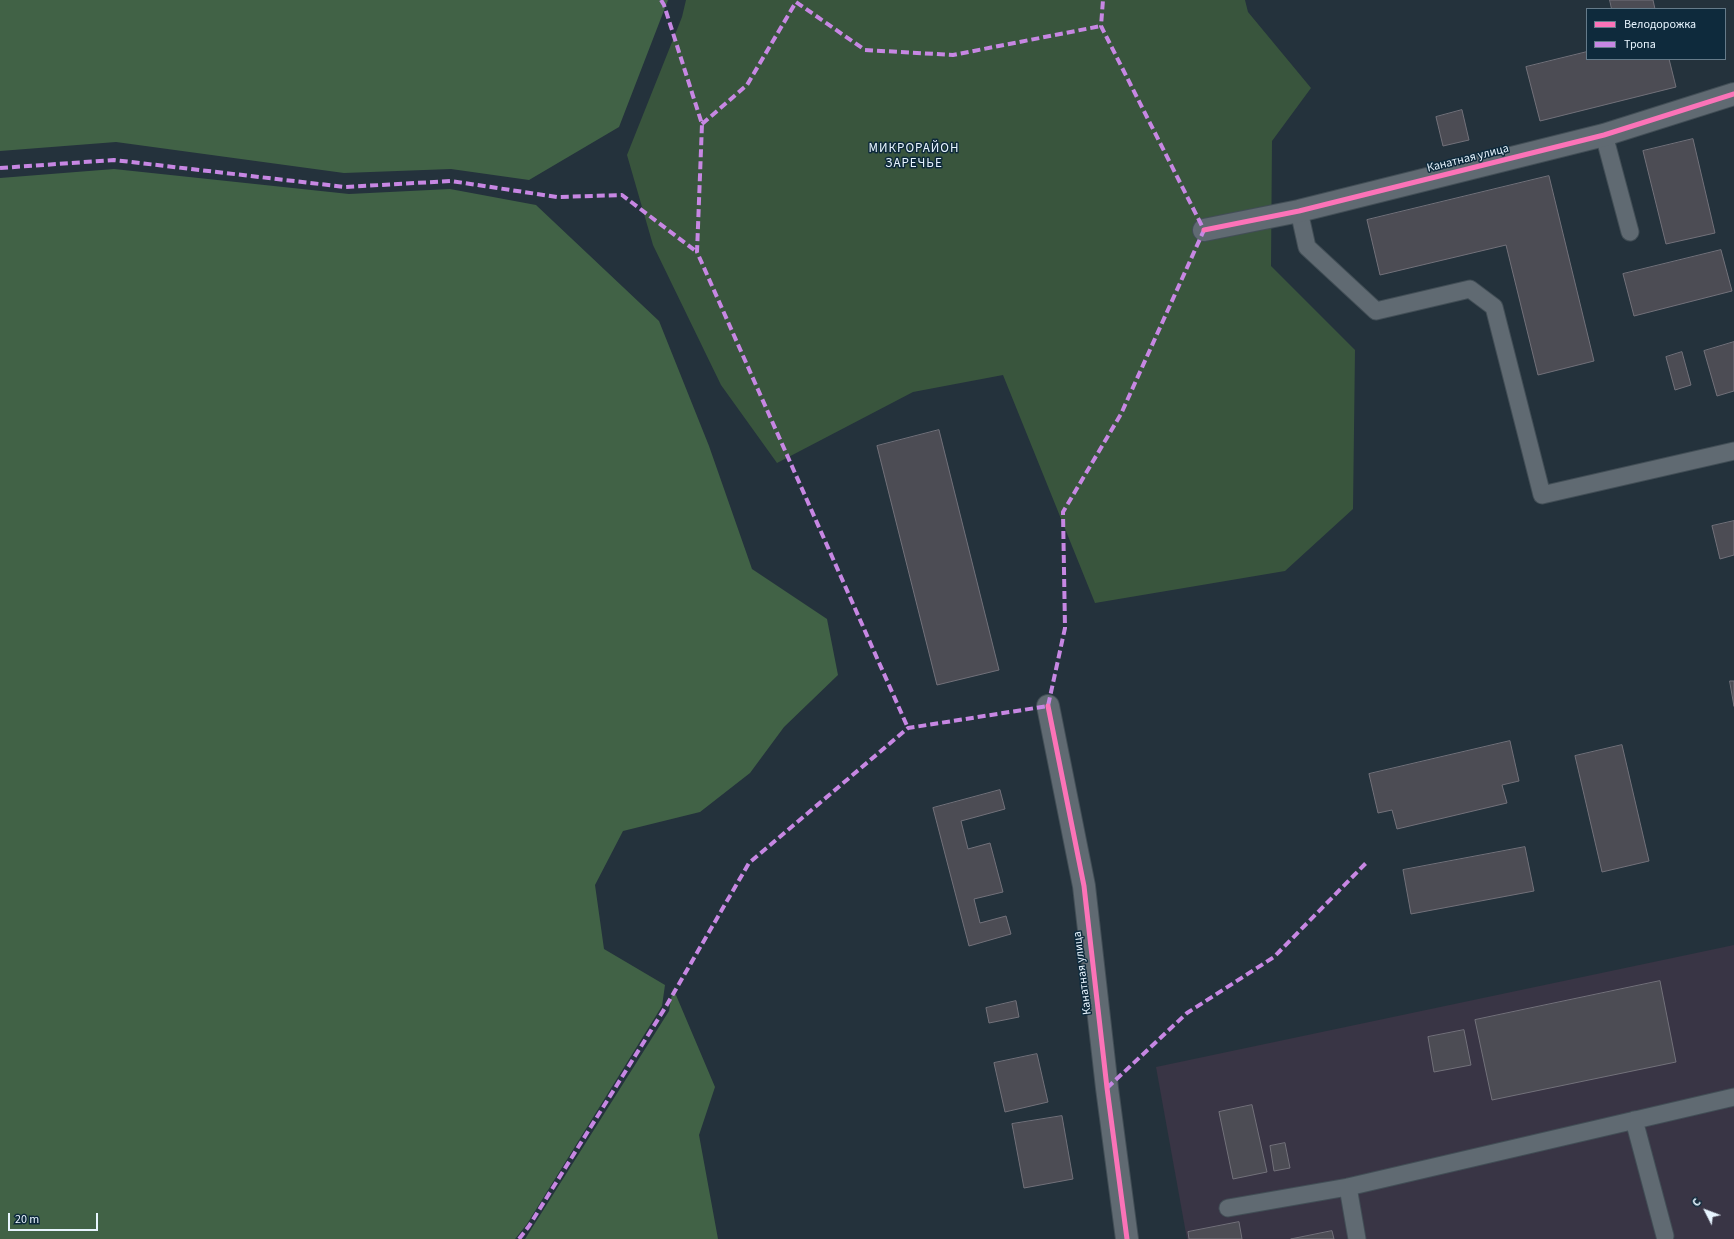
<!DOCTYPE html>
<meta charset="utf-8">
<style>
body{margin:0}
#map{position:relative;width:1734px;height:1239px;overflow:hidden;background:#24323c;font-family:"Source Sans 3",sans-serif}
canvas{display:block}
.legend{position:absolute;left:1586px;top:8px;width:140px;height:52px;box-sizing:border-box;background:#0e2a3c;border:1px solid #657b8a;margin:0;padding:5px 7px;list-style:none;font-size:12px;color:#e8f5ff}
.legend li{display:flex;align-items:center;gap:8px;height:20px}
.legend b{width:20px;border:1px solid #657b8a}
.north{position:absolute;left:1686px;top:1191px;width:40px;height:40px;-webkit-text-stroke:3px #0e2a3c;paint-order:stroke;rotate:312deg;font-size:11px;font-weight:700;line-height:16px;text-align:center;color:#e8f5ff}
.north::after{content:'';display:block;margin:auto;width:14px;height:18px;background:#e8f5ff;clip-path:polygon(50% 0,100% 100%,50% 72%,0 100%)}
.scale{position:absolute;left:8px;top:1213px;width:90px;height:18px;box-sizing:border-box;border:2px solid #e8f5ff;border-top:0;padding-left:5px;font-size:12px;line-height:14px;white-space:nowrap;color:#e8f5ff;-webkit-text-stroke:3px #0e2a3c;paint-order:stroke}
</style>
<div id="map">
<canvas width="1734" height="1239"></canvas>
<ul class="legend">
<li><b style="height:5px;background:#fb73b8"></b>Велодорожка</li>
<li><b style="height:5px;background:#c787e3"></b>Тропа</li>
</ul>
<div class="north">С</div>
<div class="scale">20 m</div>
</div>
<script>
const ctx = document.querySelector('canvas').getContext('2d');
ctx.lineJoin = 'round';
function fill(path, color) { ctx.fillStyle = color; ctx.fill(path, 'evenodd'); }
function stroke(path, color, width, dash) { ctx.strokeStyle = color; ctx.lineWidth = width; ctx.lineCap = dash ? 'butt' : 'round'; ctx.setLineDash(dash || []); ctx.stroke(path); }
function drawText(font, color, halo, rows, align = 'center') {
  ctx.font = font + ' "Source Sans 3",sans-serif'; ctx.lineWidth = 3; ctx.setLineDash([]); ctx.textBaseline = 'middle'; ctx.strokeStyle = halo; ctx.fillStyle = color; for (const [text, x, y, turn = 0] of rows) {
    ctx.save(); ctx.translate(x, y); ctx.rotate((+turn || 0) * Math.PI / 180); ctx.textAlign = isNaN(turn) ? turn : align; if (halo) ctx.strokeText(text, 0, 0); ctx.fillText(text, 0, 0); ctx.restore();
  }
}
const industrial = new Path2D(`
 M1734 945V1239H1187L1156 1067Z`);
const green = new Path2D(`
 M686 0H1245L1248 12 1311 88 1272 141 1271 266 1355 350 1353 509 1285 571 1095 603 1003 375 913 392 777 463 721 385 653 245 627 155 682 17Z`);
const forest = new Path2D(`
 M0 0H668L619 127 529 180 451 169 344 173 116 142 0 151Z
 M114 169 349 194 450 189 536 205 659 321 709 446 752 569 827 619 838 675 784 727 750 773 700 812 623 831 595 885 604 949 665 985 662 1006 527 1224 515 1239H0V178Z
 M673 988 715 1087 699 1135 718 1239H525L669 1011Z`);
const building = new Path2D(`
 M1610 0H1653L1655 9H1612Z
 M1587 52V59H1669L1676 87 1540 121 1526 67Z
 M1462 110 1469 140 1443 146 1436 117Z
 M1693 139 1715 233 1666 244 1643 151Z
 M1549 176 1594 361 1538 375 1506 245 1380 275 1367 220Z
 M1721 250 1732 291 1634 316 1623 274Z
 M1734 342V391L1717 396 1704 351Z
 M1682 352 1691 385 1675 390 1666 357Z
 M939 430 999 670 937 685 877 446Z
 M1734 521V555L1720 559 1712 526Z
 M1730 681H1734V706Z
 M1510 741 1519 781 1502 785 1507 803 1397 829 1392 810 1378 813 1369 774Z
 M1622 745 1649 861 1602 872 1575 756Z
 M1000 790 1005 809 961 821 968 849 990 843 1003 892 974 899 980 923 1006 916 1011 934 969 946 933 808Z
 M1525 847 1534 891 1411 914 1403 870Z
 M1660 981 1676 1062 1492 1100 1475 1020Z
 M1016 1001 1019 1017 989 1023 986 1008Z
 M1464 1030 1471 1065 1434 1072 1428 1037Z
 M1037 1054 1048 1102 1005 1112 994 1063Z
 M1252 1105 1267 1172 1233 1179 1219 1112Z
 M1062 1116 1073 1179 1024 1188 1012 1124Z
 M1285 1143 1290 1168 1274 1171 1270 1146Z
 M1239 1222 1242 1239H1189L1188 1232Z
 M1332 1231 1334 1239H1291Z`);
const service = new Path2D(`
 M1604 135 1630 232
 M1299 211 1307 247 1376 311 1470 289 1494 307 1542 495 1734 451
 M1634 1120 1665 1236
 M1348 1187 1357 1239
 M1228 1208 1348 1187 1734 1097`);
const minor = new Path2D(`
 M1204 230 1299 211 1604 135 1734 94
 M1048 706 1084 886 1107 1088 1127 1239`);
const quiet = new Path2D(`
 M661 0 664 5 702 124 697 252 908 728
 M702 124 747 85 796 2 865 50 953 55 1101 26
 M0 168 114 160 345 187 451 181 557 197 622 195 697 252
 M1107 1088 1187 1013 1274 957 1367 862
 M519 1239 529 1226 665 1008 749 863 908 728 1048 706 1065 628 1063 512 1121 414 1204 230 1101 26 1103 0`);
const cycleway = new Path2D(`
 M1204 230 1299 211 1604 135 1734 94
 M1048 706 1084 886 1107 1088 1127 1239`);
const streetNames = [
 ["Канатная улица",1468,159,-14],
 ["Канатная улица",1083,973,-97]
];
const neighbourhoodNames = [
 ["МИКРОРАЙОН",914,149],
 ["ЗАРЕЧЬЕ",914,164]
];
fill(industrial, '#393545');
fill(green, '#39553d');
fill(forest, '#416246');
fill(building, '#4c4c54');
stroke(building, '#72717a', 1);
stroke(service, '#424e56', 19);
stroke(minor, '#424e56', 24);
stroke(service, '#606a72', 17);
stroke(minor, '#606a72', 22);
stroke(quiet, '#c787e3', 4, [8, 4]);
stroke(cycleway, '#fb73b8', 5);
drawText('12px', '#e8f5ff', '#0e2a3c', streetNames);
ctx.letterSpacing = '1px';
drawText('13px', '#e8f5ff', '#0e2a3c', neighbourhoodNames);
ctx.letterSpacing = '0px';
</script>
